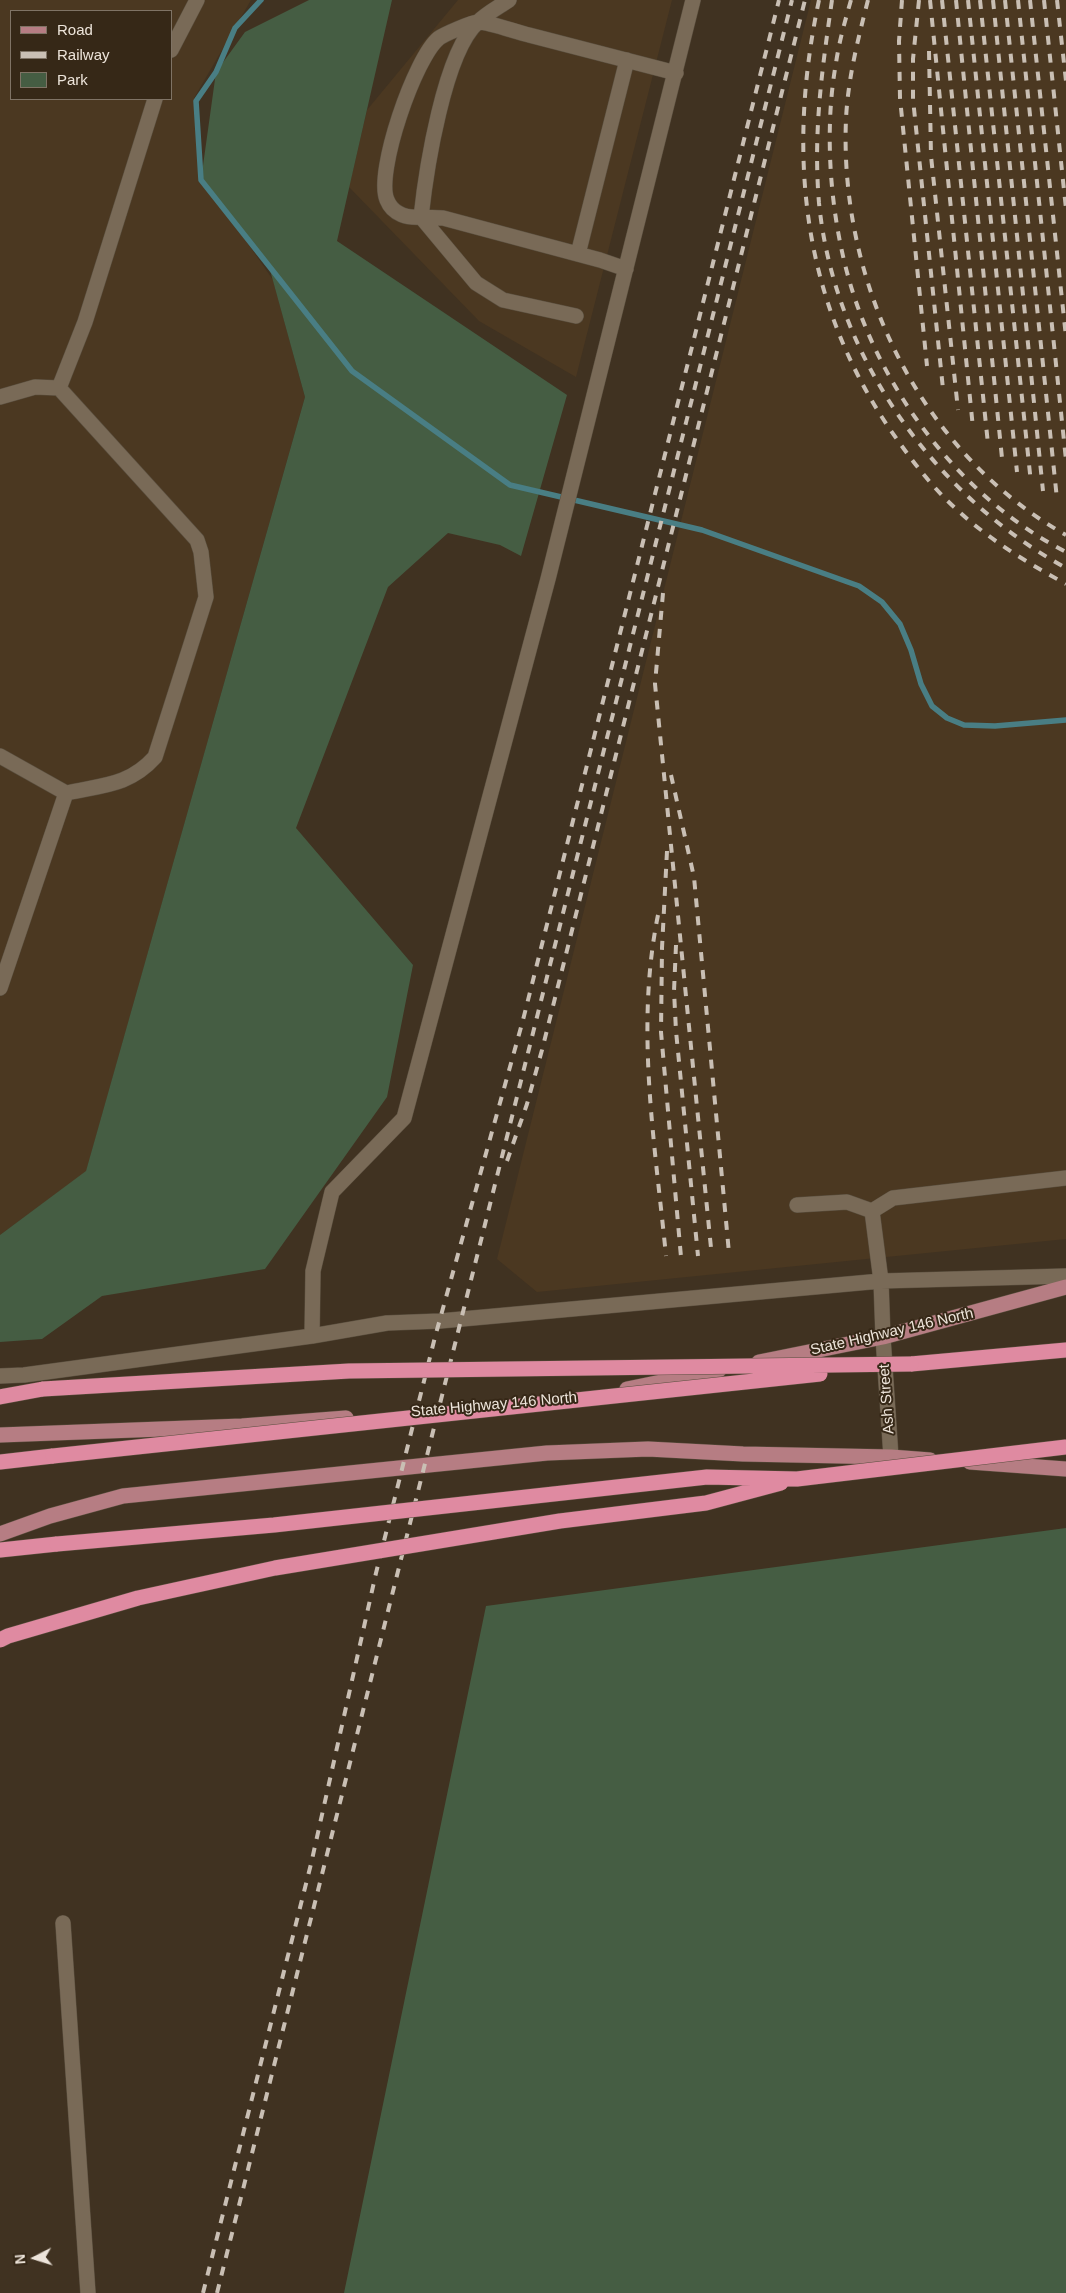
<!DOCTYPE html>
<style>
body{margin:0}
#map{position:relative;width:1066px;height:2293px;overflow:hidden;background:#403221;font-family:Helvetica,sans-serif}
canvas{display:block}
.legend{position:absolute;left:10px;top:10px;width:162px;height:90px;box-sizing:border-box;background:#362817;border:1px solid #7f7365;margin:0;padding:6px 9px;list-style:none;font-size:15px;color:#ede4da}
.legend li{display:flex;align-items:center;gap:10px;height:25px}
.legend b{width:25px;border:1px solid #7f7365}
.north{position:absolute;left:10px;top:2233px;width:50px;height:50px;-webkit-text-stroke:4px #362817;paint-order:stroke;rotate:265deg;font-size:14px;font-weight:700;line-height:20px;text-align:center;color:#ede4da}
.north::after{content:'';display:block;margin:auto;width:18px;height:22px;background:#ede4da;clip-path:polygon(50% 0,100% 100%,50% 72%,0 100%)}
</style>
<div id="map">
<canvas width="1066" height="2293"></canvas>
<ul class="legend">
<li><b style="height:6px;background:#b67d83"></b>Road</li>
<li><b style="height:6px;background:#c9bfb4"></b>Railway</li>
<li><b style="height:14px;background:#455d43"></b>Park</li>
</ul>
<div class="north">N</div>
</div>
<script>
const ctx = document.querySelector('canvas').getContext('2d');
ctx.lineJoin = 'round';
function fill(path, color) { ctx.fillStyle = color; ctx.fill(path, 'evenodd'); }
function stroke(path, color, width, dash) { ctx.strokeStyle = color; ctx.lineWidth = width; ctx.lineCap = dash ? 'butt' : 'round'; ctx.setLineDash(dash || []); ctx.stroke(path); }
function drawText(font, color, halo, rows, align = 'center') {
  ctx.font = font + ' Helvetica,sans-serif'; ctx.lineWidth = 4; ctx.setLineDash([]); ctx.textBaseline = 'middle'; ctx.strokeStyle = halo; ctx.fillStyle = color; for (const [text, x, y, turn = 0] of rows) {
    ctx.save(); ctx.translate(x, y); ctx.rotate((+turn || 0) * Math.PI / 180); ctx.textAlign = isNaN(turn) ? turn : align; if (halo) ctx.strokeText(text, 0, 0); ctx.fillText(text, 0, 0); ctx.restore();
  }
}
const built = new Path2D(`
 M0 0H251L194 98 200 174 273 280 305 397 86 1172 0 1235ZM11 11H171V99H11Z
 M458 0H672L576 377 479 321 349 187 367 110Z
 M811 0H1066V1239L537 1292 497 1259Z`);
const green = new Path2D(`
 M309 0H392L337 241 567 395 521 556 500 545 448 533 388 587 296 828 413 965 387 1097 265 1269 102 1296 42 1339 0 1342V1235L86 1171 305 397 270 270 201 180 216 72 245 32Z
 M1066 1528V2293H344L486 1606Z`);
const stream = new Path2D(`
 M261 0 235 28 216 72 196 101 201 180 352 371 510 485 702 530 859 586 882 602 900 624 911 650 921 684 932 706 947 718 964 725 995 726 1066 720`);
const minor = new Path2D(`
 M509 0C499 7 487 13 478 22 444 52 426 171 421 217L443 218 600 260 626 269
 M171 50 197 0
 M578 254 627 60
 M576 316 503 300 476 283 421 217C408 218 393 215 387 200 375 173 415 57 439 38 443 35 472 22 478 22 489 22 516 32 529 35 578 48 627 60 676 73
 M59 388 85 322 155 99
 M0 397 35 387 59 388 197 540 201 552 206 597 155 757C129 786 102 785 66 793L0 756
 M0 988 66 793
 M797 1205 847 1202 872 1211 881 1281 883 1337 891 1457
 M872 1211 893 1198 1066 1178
 M312 1336 313 1271 332 1192 404 1118 548 579 693 0
 M0 1376 24 1375 312 1336 387 1323 440 1321 881 1281 1066 1276
 M63 1923 88 2293`);
const major = new Path2D(`
 M759 1362 883 1337 1066 1287
 M627 1389 719 1370
 M0 1435 242 1426 346 1418
 M970 1462 1066 1469
 M0 1534 50 1516 123 1496 547 1453 648 1449 743 1454 891 1457 930 1460`);
const highway = new Path2D(`
 M911 1364 1066 1350
 M0 1397 43 1389
 M0 1462 53 1456
 M0 1550 57 1544`);
const rail = new Path2D(`
 M819 0C787 151 801 295 887 425 907 454 928 483 954 507 988 539 1026 562 1066 584
 M832 0C822 70 813 132 819 203 834 355 934 496 1066 568
 M851 0C845 21 839 42 836 63 822 141 832 239 860 313 897 412 972 504 1066 552
 M868 0C858 39 848 78 846 119 839 283 920 453 1066 535
 M902 0 899 41 900 98 927 366
 M919 0 913 59V99L943 389
 M930 0 973 428
 M942 0 988 444
 M956 0 1002 458
 M968 0 1017 472
 M980 0 1031 483
 M993 0 1043 491
 M1005 0 1057 499
 M1018 0 1066 460
 M1030 0 1066 337
 M1044 0 1066 209
 M1057 0 1066 81
 M929 51 931 156 958 410
 M663 593 655 684 711 1248
 M671 775 694 877 729 1253
 M667 851 662 948 661 1032 681 1257
 M658 915C635 1028 655 1143 666 1256
 M676 945 674 991 676 1031 698 1256
 M507 1161 527 1104 542 1050 805 0
 M203 2293 311 1864 376 1573 435 1337 523 1020 779 0
 M217 2293 792 0`);
const highwayBridge = new Path2D(`
 M43 1389 349 1371 911 1364
 M53 1456 820 1374
 M57 1544 274 1525 707 1477 797 1479 1066 1447
 M0 1640 8 1636 138 1598 275 1568 560 1521 706 1503 781 1483`);
const streetNames = [
 ["State Highway 146 North",892,1332,-13],
 ["Ash Street",887,1399,-94],
 ["State Highway 146 North",494,1405,-5]
];
fill(built, '#4b3821');
fill(green, '#455d43');
stroke(stream, '#497e84', 5.5);
stroke(minor, '#5a4f3f', 16);
stroke(major, '#5a4f3f', 16);
stroke(highway, '#5a4f3f', 16);
stroke(minor, '#796a57', 15);
stroke(major, '#b67d83', 15);
stroke(highway, '#df8aa1', 15);
stroke(rail, '#c9bfb4', 4, [9, 9]);
stroke(highwayBridge, '#5a4f3f', 16, []);
stroke(highwayBridge, '#df8aa1', 15);
drawText('15px', '#ede4da', '#362817', streetNames);
</script>
